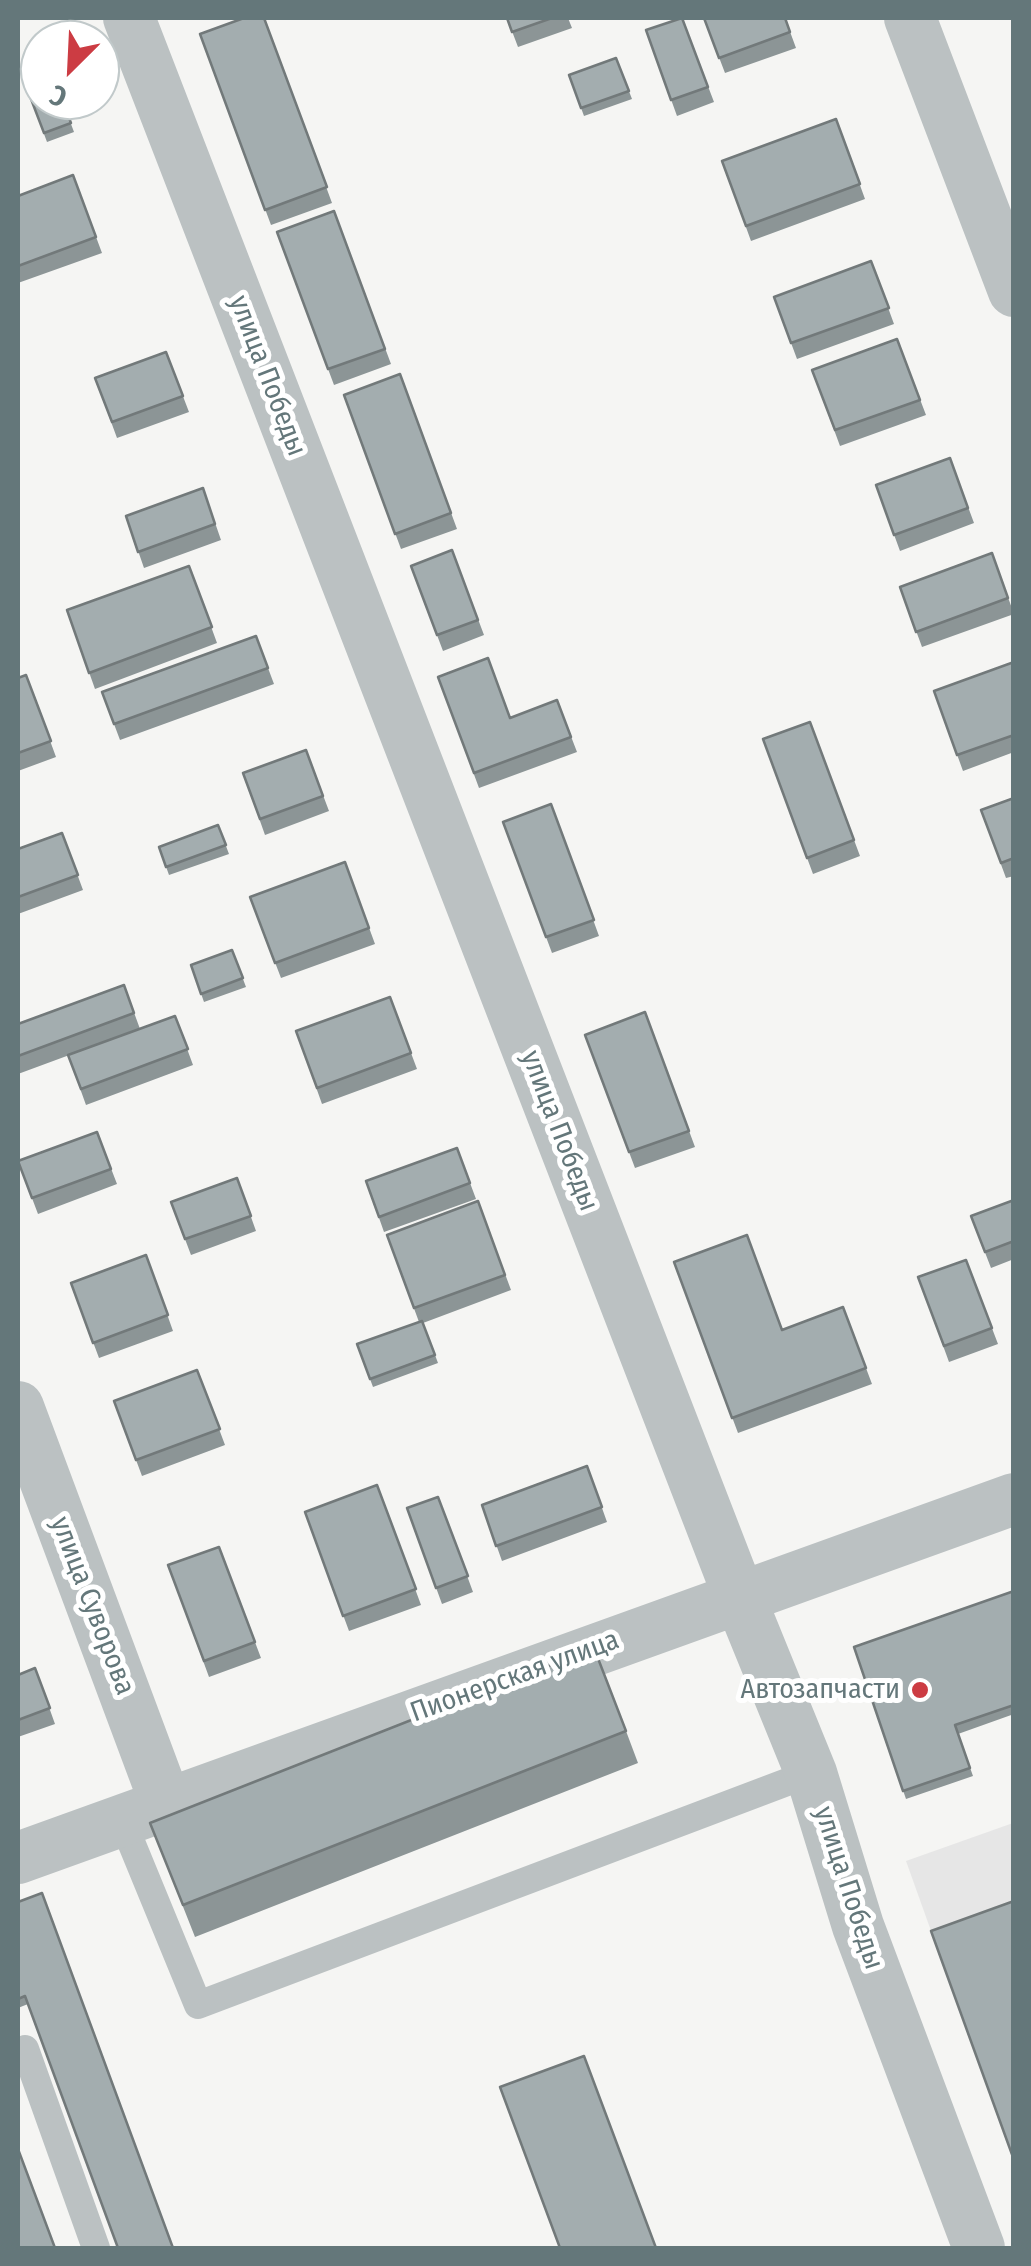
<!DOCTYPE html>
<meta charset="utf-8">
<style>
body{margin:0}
#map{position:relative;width:1031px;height:2266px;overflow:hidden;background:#f5f5f3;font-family:"Fira Sans Condensed",sans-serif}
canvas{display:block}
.frame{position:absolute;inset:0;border:20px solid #64777a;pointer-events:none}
.north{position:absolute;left:20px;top:20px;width:100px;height:100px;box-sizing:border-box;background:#fff;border:2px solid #c1c9ca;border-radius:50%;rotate:204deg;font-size:28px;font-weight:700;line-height:40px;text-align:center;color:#64777a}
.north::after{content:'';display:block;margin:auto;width:35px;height:45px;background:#cc3c43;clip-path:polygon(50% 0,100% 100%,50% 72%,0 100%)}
</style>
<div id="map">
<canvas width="1031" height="2266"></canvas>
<div class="frame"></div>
<div class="north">С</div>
</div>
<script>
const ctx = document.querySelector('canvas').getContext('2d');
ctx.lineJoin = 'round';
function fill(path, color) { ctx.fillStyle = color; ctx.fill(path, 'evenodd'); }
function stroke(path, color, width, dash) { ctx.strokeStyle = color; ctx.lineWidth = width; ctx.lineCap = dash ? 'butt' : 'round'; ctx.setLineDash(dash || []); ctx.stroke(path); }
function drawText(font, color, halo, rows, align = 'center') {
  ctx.font = font + ' "Fira Sans Condensed",sans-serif'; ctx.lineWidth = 10; ctx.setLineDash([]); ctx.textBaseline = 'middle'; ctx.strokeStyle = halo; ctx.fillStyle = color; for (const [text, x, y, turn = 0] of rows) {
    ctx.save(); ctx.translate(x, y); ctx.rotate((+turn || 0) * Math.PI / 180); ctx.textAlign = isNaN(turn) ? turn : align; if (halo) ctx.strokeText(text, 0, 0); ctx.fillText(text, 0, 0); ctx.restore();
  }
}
const built = new Path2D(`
 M1013 1823V2160L906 1861Z`);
const lane = new Path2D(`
 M122 1820 198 2005 811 1773
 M18 2052 25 2049 96 2248`);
const street = new Path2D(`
 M129 18 739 1596 811 1773 858 1926 979 2248
 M910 18 1014 291
 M18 1407 166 1804
 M18 1858 1014 1499`);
const wall = new Path2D(`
 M264 18 332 203 271 225 200 34Z
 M507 18H568L572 28 518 47Z
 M682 18 714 102 677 116 646 30Z
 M704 18H785L796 48 725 73Z
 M616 58 632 99 584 116 569 75Z
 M31 99 62 100 74 132 47 142Z
 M836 119 865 199 751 241 722 161Z
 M73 175 102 253 18 283V196Z
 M334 211 391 364 334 385 277 232Z
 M871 261 894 324 797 359 774 297Z
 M897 339 926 415 840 446 812 370Z
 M166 352 189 412 117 438 95 378Z
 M400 374 457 529 401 549 344 395Z
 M950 458 974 523 900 551 876 485Z
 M203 488 221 540 144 568 126 516Z
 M452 550 484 635 443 651 411 566Z
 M992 553 1014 614 922 647 900 587Z
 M189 566 217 643 95 689 67 610Z
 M256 636 274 684 120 740 102 692Z
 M1013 662 1014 752 963 771 934 691Z
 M26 675 56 757 18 771V678Z
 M438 677 510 718 557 700 577 752 479 788Z
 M810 722 860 856 813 874 763 739Z
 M306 750 329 811 265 835 243 773Z
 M1014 798V876L1006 878 981 810Z
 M551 804 599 936 552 953 503 822Z
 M218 825 229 854 169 875 159 847Z
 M62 833 83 890 18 914V849Z
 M345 862 375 944 281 978 250 897Z
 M232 950 246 987 204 1002 191 965Z
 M124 985 140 1029 175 1016 193 1065 86 1105 68 1055 129 1033 18 1074V1024Z
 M390 997 417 1069 322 1104 296 1031Z
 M645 1012 695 1147 635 1168 585 1035Z
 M97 1132 117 1184 38 1214 18 1161Z
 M457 1148 476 1199 384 1232 366 1181Z
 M237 1178 256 1231 191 1255 171 1202Z
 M1014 1200V1259L991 1268 971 1216Z
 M478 1201 511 1290 423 1323 438 1363 373 1387 357 1344 419 1322 387 1235Z
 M146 1255 173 1331 99 1358 71 1283Z
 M966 1260 998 1344 949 1362 918 1277Z
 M674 1262 782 1330 843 1307 872 1384 738 1433Z
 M197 1370 225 1445 142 1476 114 1401Z
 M587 1466 607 1522 502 1561 482 1505Z
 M377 1485 421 1605 349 1631 305 1512Z
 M438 1497 473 1592 442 1604 407 1508Z
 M219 1547 261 1658 209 1677 168 1565Z
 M1014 1591V1714L958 1734 973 1776 906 1799 854 1647Z
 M35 1668 55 1724 18 1737V1675Z
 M626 1731 638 1763 195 1937 150 1823Z
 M18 1902 28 2004 18 2008Z`);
const building = new Path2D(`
 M244 18H264L327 187 265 210 200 34Z
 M507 18H552L512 32Z
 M682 18 708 87 671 100 646 30Z
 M704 18H785L790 32 719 58Z
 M616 58 629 91 581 108 569 75Z
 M40 96V100H62L71 123 44 133 31 99Z
 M836 119 860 184 746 226 722 161Z
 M73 175 96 237 18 266V196Z
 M334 211 385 349 328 369 277 232Z
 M871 261 889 308 791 343 774 297Z
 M897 339 920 400 835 430 812 370Z
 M166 352 183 396 112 422 95 378Z
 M400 374 451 513 395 534 344 395Z
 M950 458 968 508 894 535 876 485Z
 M203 488 215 524 138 552 126 516Z
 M452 550 478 620 437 635 411 566Z
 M992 553 1008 598 916 632 900 587Z
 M189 566 212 627 89 673 67 610Z
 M256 636 268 668 114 724 102 692Z
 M488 658 510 718 557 700 571 737 474 773 438 677Z
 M1014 662V735L957 755 934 691Z
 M26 675 51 741 18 753V678Z
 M810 722 854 840 807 858 763 739Z
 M306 750 323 796 260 819 243 773Z
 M1014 798V858L1001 863 981 810Z
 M551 804 594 920 546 937 503 822Z
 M218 825 226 845 166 867 159 847Z
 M62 833 78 875 18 897V849Z
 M345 862 369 928 275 963 250 897Z
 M232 950 243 978 201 994 191 965Z
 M124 985 134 1013 18 1056V1024Z
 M390 997 411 1053 317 1088 296 1031Z
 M645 1012 689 1131 629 1152 585 1035Z
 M175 1016 188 1049 81 1089 68 1055Z
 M97 1132 111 1169 32 1198 18 1161Z
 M457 1148 470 1183 379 1217 366 1181Z
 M237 1178 251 1216 185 1239 171 1202Z
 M1014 1200V1241L985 1252 971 1216Z
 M478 1201 505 1275 414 1308 387 1235Z
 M747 1235 782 1330 843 1307 866 1368 732 1418 674 1262Z
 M146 1255 168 1315 93 1343 71 1283Z
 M966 1260 992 1328 944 1346 918 1277Z
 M422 1321 435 1355 370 1379 357 1344Z
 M197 1370 220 1429 136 1460 114 1401Z
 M587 1466 602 1507 496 1546 482 1505Z
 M377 1485 416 1589 343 1616 305 1512Z
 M438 1497 468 1576 436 1588 407 1508Z
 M219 1547 255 1642 204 1661 168 1565Z
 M1014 1591V1705L955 1725 970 1768 903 1791 854 1647Z
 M594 1648 626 1731 183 1905 150 1823Z
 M35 1668 50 1708 18 1720V1675Z
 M42 1893 173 2248H118L25 1996 18 1999V1902Z
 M1014 1901V2160L931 1931Z
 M584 2056 656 2248H560L500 2087Z
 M18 2149 55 2248H18Z`);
const markers = [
 [920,1690,10,"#cc3c43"]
];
const streetNames = [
 ["улица Победы",267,376,69],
 ["улица Победы",559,1131,69],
 ["улица Суворова",92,1606,69],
 ["Пионерская улица",515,1677,-20],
 ["улица Победы",848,1888,72]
];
const poiNames = [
 ["Автозапчасти",900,1690]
];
fill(built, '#e6e6e6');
stroke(lane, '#bbc1c2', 28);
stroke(street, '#bbc1c2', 52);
fill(wall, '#8c9596');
fill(building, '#a3adaf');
stroke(building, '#72797a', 2.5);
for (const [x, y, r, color] of markers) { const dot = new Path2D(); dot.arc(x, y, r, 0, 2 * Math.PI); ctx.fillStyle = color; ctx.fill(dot); stroke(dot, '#fff', 4); }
drawText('28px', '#64777a', '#fff', streetNames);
drawText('28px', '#64777a', '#fff', poiNames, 'right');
</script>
